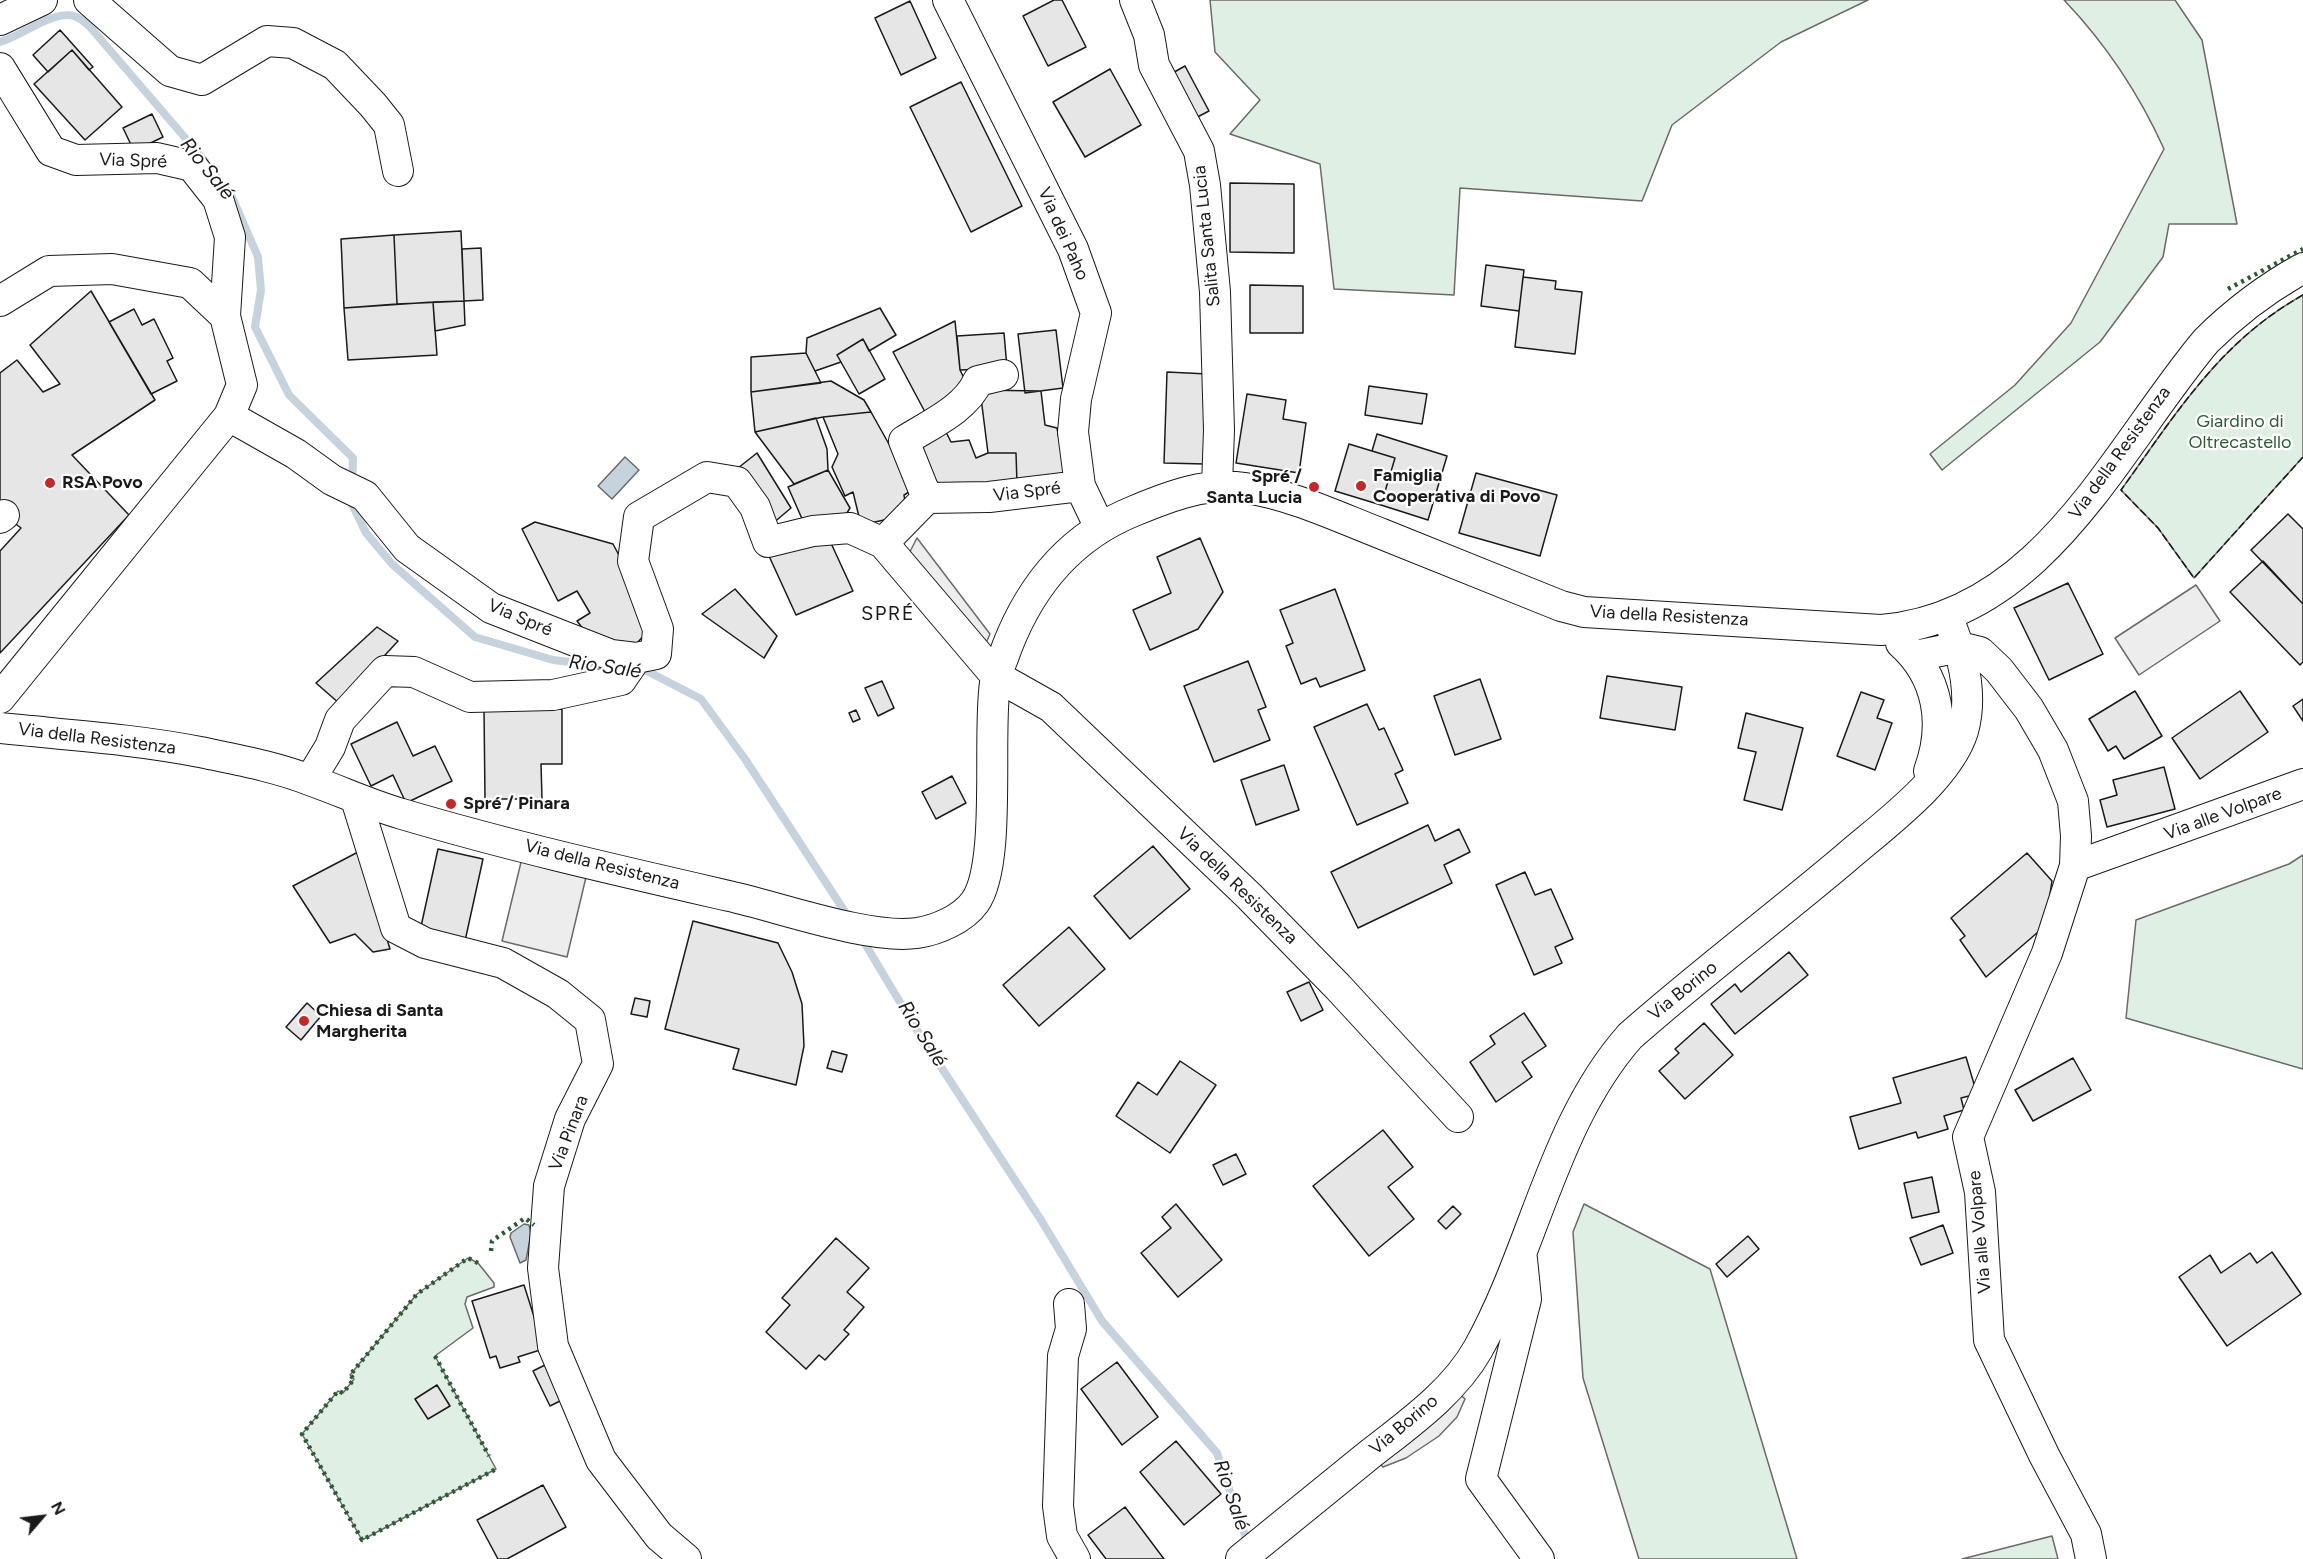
<!DOCTYPE html>
<meta charset="utf-8">
<style>
body{margin:0}
#map{position:relative;width:2303px;height:1559px;overflow:hidden;background:#fff;font-family:Figtree,sans-serif}
canvas{display:block}
.north{position:absolute;left:12px;top:1487px;width:60px;height:60px;-webkit-text-stroke:4px #fff;paint-order:stroke;rotate:62deg;font-size:16px;font-weight:700;line-height:24px;text-align:center;color:#1a1a1a}
.north::after{content:'';display:block;margin:auto;width:21px;height:27px;background:#1a1a1a;clip-path:polygon(50% 0,100% 100%,50% 72%,0 100%)}
</style>
<div id="map">
<canvas width="2303" height="1559"></canvas>
<div class="north">N</div>
</div>
<script>
const ctx = document.querySelector('canvas').getContext('2d');
ctx.lineJoin = 'round';
function fill(path, color) { ctx.fillStyle = color; ctx.fill(path, 'evenodd'); }
function stroke(path, color, width, dash) { ctx.strokeStyle = color; ctx.lineWidth = width; ctx.lineCap = dash ? 'butt' : 'round'; ctx.setLineDash(dash || []); ctx.stroke(path); }
function drawText(font, color, halo, rows, align = 'center') {
  ctx.font = font + ' Figtree,sans-serif'; ctx.lineWidth = 4.5; ctx.setLineDash([]); ctx.textBaseline = 'middle'; ctx.strokeStyle = halo; ctx.fillStyle = color; for (const [text, x, y, turn = 0] of rows) {
    ctx.save(); ctx.translate(x, y); ctx.rotate((+turn || 0) * Math.PI / 180); ctx.textAlign = isNaN(turn) ? turn : align; if (halo) ctx.strokeText(text, 0, 0); ctx.fillText(text, 0, 0); ctx.restore();
  }
}
const green = new Path2D(`
 M1210 0H1868L1781 42 1672 125 1642 201 1460 188 1454 295 1334 289 1320 164 1230 134 1260 100 1215 52Z
 M2064 0H2175L2202 40 2237 224H2169L2163 257 2100 342 1942 470 1930 454 2015 385 2071 323 2164 149C2140 96 2105 43 2064 0Z
 M2303 295V457L2194 578 2158 528 2121 490C2175 415 2220 341 2303 295Z
 M2303 855V1069L2126 1018 2136 920 2289 864Z
 M1584 1204 1710 1269 1797 1559H1639L1583 1378 1573 1232Z
 M468 1258 478 1263 494 1283V1287L467 1297 465 1304 473 1328 435 1356 496 1469 362 1540 302 1434 338 1391 343 1393 354 1379 350 1375 417 1294Z
 M2052 1536 2058 1559H1962Z`);
const parking = new Path2D(`
 M917 538 990 634 978 661 901 569Z
 M2196 585 2220 621 2139 675 2115 638Z
 M522 858 587 873 567 957 502 941Z
 M1460 1394 1465 1399 1457 1417 1439 1436 1406 1458 1383 1467 1377 1461Z`);
const water = new Path2D(`
 M625 457 639 470 612 499 598 486Z
 M524 1224 529 1225 531 1234 526 1260 520 1263 510 1237 511 1233Z`);
const stream = new Path2D(`
 M0 42C22 36 53 10 74 16 80 18 86 23 90 27L205 161
 M227 191 233 199 258 257 261 290 255 327 289 395 353 458 352 484
 M352 497V504L366 533 392 564 475 637 553 660 604 666
 M638 670 647 671 701 699 745 759 849 918
 M861 937 913 1024 1041 1220 1102 1321 1217 1453 1248 1544`);
const building = new Path2D(`
 M1054 0H1062L1086 47 1048 66 1023 16Z
 M910 1 936 58 901 75 875 18Z
 M60 30 93 67 89 70 72 50 48 72 33 55Z
 M72 50 122 107 85 140 34 84Z
 M1185 66 1209 111 1186 123 1162 79Z
 M1110 69 1141 125 1085 157 1053 102Z
 M961 82 1022 206 971 232 910 107Z
 M152 114 163 137 134 151 123 128Z
 M1230 183 1294 184V253L1230 252Z
 M461 231 464 301 397 304 394 235Z
 M394 235 397 304 344 308 341 239Z
 M481 248 483 300 464 301 462 249Z
 M1486 265 1524 270 1519 311 1481 306Z
 M1523 277 1556 281 1555 289 1582 292 1575 354 1515 347Z
 M1250 285 1303 286V333H1250Z
 M91 291 155 400 72 455 129 515 0 653V551L21 528 0 512V373L17 360 43 392 60 384 30 345Z
 M464 301 465 325 435 331 433 302Z
 M433 302 437 355 348 360 344 308Z
 M880 308 896 335 869 351 863 339 837 355 841 362 815 371 806 353 807 338Z
 M134 309 142 325 154 319 173 358 167 361 177 381 151 394 109 322Z
 M955 321 960 370 969 388 925 412 893 352Z
 M1056 330 1063 388 1025 393 1018 334Z
 M1004 333 1007 368 960 370 957 336Z
 M863 339 885 379 859 394 837 355Z
 M806 353 821 383 751 392V357Z
 M1167 372 1208 374 1205 464 1164 463Z
 M831 381 864 400 871 412 823 417 755 432 751 392Z
 M1369 386 1427 394 1422 424 1365 415Z
 M980 390 1041 391 1045 425 1057 428 1067 482 1017 484 1016 453H988Z
 M1247 394 1286 400 1283 419 1306 423 1299 473 1236 463Z
 M871 412 914 489 904 495 907 515 861 525 853 492 845 496 832 467 838 454 823 417Z
 M816 418 827 449 828 470 794 484 755 432Z
 M945 430 951 442 969 440 976 458 988 453H1016L1017 484 931 488 919 443Z
 M1377 434 1447 456 1428 520 1381 505 1395 458 1372 451Z
 M1349 444 1395 458 1381 505 1335 491Z
 M757 453 791 508 772 524 738 468Z
 M828 470 850 508 842 521 807 530 788 487Z
 M1476 473 1557 495 1540 556 1459 533Z
 M2288 514 2303 529V604L2251 550Z
 M535 522 613 544 650 614 649 630 637 643 590 638 577 621 590 613 577 591 558 601 522 529Z
 M1200 538 1223 592 1198 629 1150 650 1133 610 1171 593 1157 557Z
 M830 541 853 591 796 615 769 556Z
 M2263 561 2303 604V662L2300 665 2230 592Z
 M2068 583 2103 654 2049 680 2014 608Z
 M735 589 777 636 764 658 702 614Z
 M1335 589 1365 670 1320 687 1316 678 1301 684 1286 646 1293 643 1280 610Z
 M377 627 398 641 340 704 316 683Z
 M1248 661 1266 707 1258 710 1270 740 1214 762 1184 686Z
 M1607 676 1682 687 1675 730 1600 718Z
 M1480 679 1501 739 1455 755 1434 696Z
 M882 681 894 708 878 716 865 688Z
 M2135 691 2162 736 2124 759 2116 746 2108 751 2089 719Z
 M2240 691 2268 732 2200 779 2172 738Z
 M1861 692 1884 700 1877 718 1892 723 1875 770 1837 756Z
 M2303 699V721L2293 706Z
 M1367 704 1379 730 1384 728 1403 770 1395 774 1408 803 1357 825 1314 727Z
 M562 709V764H541L542 799H485L484 710Z
 M856 710 860 719 853 722 849 713Z
 M1746 713 1803 728 1782 810 1744 800 1756 752 1738 748Z
 M397 722 413 756 435 746 452 781 406 803 393 775 371 786 351 744Z
 M1284 765 1299 810 1256 825 1241 780Z
 M2164 767 2175 809 2107 827 2100 800 2117 795 2113 780Z
 M952 776 966 803 936 819 922 792Z
 M1428 825 1435 841 1459 829 1470 852 1444 865 1452 883 1358 928 1331 872Z
 M1153 846 1190 889 1130 939 1094 896Z
 M438 849 483 859 465 941 420 931Z
 M360 851 390 949 373 952 355 934 330 943 293 886Z
 M2027 853 2052 881 2045 926 1986 977 1960 940 1965 936 1951 918Z
 M1525 872 1535 895 1551 889 1573 939 1555 947 1562 963 1534 975 1496 885Z
 M693 921 778 943 792 972 802 1004 804 1046 796 1085 733 1069 739 1049 665 1029Z
 M1069 927 1105 969 1039 1026 1003 985Z
 M1789 952 1808 975 1735 1034 1711 1004 1735 984 1741 992Z
 M1309 982 1323 1010 1301 1021 1287 992Z
 M635 998 650 1001 647 1017 631 1014Z
 M307 1003 321 1016 301 1040 286 1027Z
 M1524 1013 1546 1046 1522 1062 1532 1077 1496 1102 1470 1062 1495 1044 1490 1036Z
 M1704 1023 1733 1055 1685 1099 1659 1071 1679 1053 1675 1049Z
 M832 1051 847 1055 842 1072 827 1068Z
 M1966 1057 1977 1094 1961 1098 1964 1110 1944 1116 1948 1129 1918 1138 1916 1132 1859 1149 1850 1117 1901 1103 1893 1078Z
 M2073 1058 2091 1090 2033 1121 2015 1090Z
 M1180 1061 1216 1085 1170 1153 1116 1116 1138 1082 1157 1095Z
 M1383 1130 1413 1167 1388 1187 1414 1219 1369 1256 1313 1186Z
 M1236 1154 1246 1174 1223 1185 1213 1165Z
 M1932 1177 1939 1212 1912 1218 1904 1183Z
 M1176 1204 1222 1260 1178 1297 1141 1253 1171 1228 1162 1217Z
 M1453 1206 1461 1214 1446 1229 1438 1221Z
 M1943 1225 1953 1253 1921 1265 1910 1238Z
 M1748 1236 1759 1249 1727 1277 1716 1264Z
 M836 1238 869 1268 847 1292 864 1307 844 1330 849 1334 825 1360 819 1355 806 1369 766 1332 790 1305 782 1298Z
 M2272 1252 2301 1294 2227 1346 2179 1277 2210 1255 2221 1273 2250 1253 2257 1263Z
 M524 1285 542 1342 540 1350 518 1357 520 1362 500 1368 496 1356 490 1358 472 1301Z
 M551 1362 568 1397 550 1406 533 1371Z
 M1117 1362 1158 1417 1122 1445 1081 1389Z
 M437 1385 450 1406 428 1419 415 1399Z
 M1176 1441 1221 1494 1184 1525 1140 1472Z
 M543 1485 566 1527 507 1559H498L477 1520Z
 M1125 1507 1164 1559H1106L1088 1535Z`);
const minor = new Path2D(`
 M89 0 170 71 202 80 267 41 293 43 335 65 373 105 389 125 398 171
 M948 0 1073 249 1096 313 1076 399 1073 432 1080 486 1100 528
 M1135 0 1149 35 1154 65 1199 151 1205 185 1215 292 1219 430 1217 486
 M0 20 42 0
 M0 68 51 151 76 160 157 158 192 166 218 199 230 237 225 316 242 385 229 416 0 698
 M0 301 49 271 112 269 190 283 225 316
 M229 416 296 454 332 480 365 496 407 548 491 608 611 655 636 658 656 654 658 629 633 561 639 517 707 477 737 482 755 507 768 542 813 531 850 528 883 543 996 676 1051 707 1249 896 1338 987 1458 1117
 M927 498 904 441C929 425 966 409 978 381L1003 375
 M0 518 4 515
 M883 543 927 498 989 497 1080 486
 M1901 643C1939 677 1946 725 1929 771
 M1915 656 1960 647 1980 652 1999 670 2029 709 2053 750 2073 801 2076 836 2075 866 2047 953 1968 1137 1980 1192 1989 1340 2044 1455 2086 1534 2091 1559
 M0 728C67 735 134 739 200 752 238 760 277 767 312 781 343 792 371 805 402 814 510 846 620 871 729 896 779 907 870 940 917 933 937 930 963 919 975 902 1002 864 987 736 995 683 997 671 1003 659 1007 647 1031 585 1072 536 1134 511 1170 496 1206 482 1245 488 1293 495 1338 517 1382 534 1441 558 1501 582 1561 606L1584 612 1881 630C2043 617 2114 451 2206 341 2235 312 2267 288 2303 268
 M310 780 330 747 340 720 385 671 414 672 470 697 553 695 621 680 636 658
 M356 799 396 928 425 943 503 963 558 994 590 1020 598 1064 570 1119 549 1186 543 1268 553 1346 601 1460 659 1536 686 1559
 M2075 866 2303 784
 M1522 1259 1526 1299 1481 1479 1539 1559
 M1069 1304 1071 1329 1063 1356 1058 1506 1062 1536 1075 1559
 M1241 1559C1282 1526 1323 1492 1364 1459 1404 1427 1452 1395 1478 1349 1534 1249 1553 1123 1630 1036 1700 974 1775 918 1847 857 1884 825 1948 779 1963 731 1974 693 1962 651 1947 616`);
const hedge = new Path2D(`
 M2228 289 2303 249
 M491 1251 492 1241 525 1218 534 1225
 M478 1263 468 1258 417 1294 350 1375 354 1379 343 1393 338 1391 302 1434 362 1540 496 1469
 M435 1356 489 1456`);
const fence = new Path2D(`
 M2303 295C2219 342 2176 414 2121 490L2158 528 2194 578 2303 457`);
const markers = [
 [50,483,6,"#c62828"],
 [1361,486,6,"#c62828"],
 [1314,487,6,"#c62828"],
 [451,804,6,"#c62828"],
 [304,1021,6,"#c62828"]
];
const streetNames = [
 ["Via Spré",133,161,2],
 ["Via dei Paho",1063,234,66],
 ["Salita Santa Lucia",1207,236,-96],
 ["Via della Resistenza",2120,453,-54],
 ["Via Spré",1027,492,-7],
 ["Via della Resistenza",1669,616,3],
 ["Via Spré",520,618,23],
 ["Via della Resistenza",97,739,7],
 ["Via alle Volpare",2223,814,-20],
 ["Via della Resistenza",602,865,14],
 ["Via della Resistenza",1237,886,44],
 ["Via Borino",1683,991,-39],
 ["Via Pinara",569,1133,-69],
 ["Via alle Volpare",1980,1232,-95],
 ["Via Borino",1404,1425,-40]
];
const parkNames = [
 ["Giardino di",2240,422],
 ["Oltrecastello",2240,443]
];
const poiNames = [
 ["Famiglia",1373,476],
 ["Cooperativa di Povo",1373,497],
 ["Spré /",1302,477,"right"],
 ["Santa Lucia",1302,498,"right"],
 ["RSA Povo",62,483],
 ["Spré / Pinara",463,804],
 ["Chiesa di Santa",316,1011],
 ["Margherita",316,1032]
];
const waterNames = [
 ["Rio Salé",207,169,51],
 ["Rio Salé",605,667,8],
 ["Rio Salé",922,1034,58],
 ["Rio Salé",1231,1495,71]
];
const neighbourhoodNames = [
 ["SPRÉ",888,614]
];
fill(green, '#e0efe3');
stroke(green, '#6a6a6a', 1.5);
fill(parking, '#ededed');
stroke(parking, '#6a6a6a', 1.5);
fill(water, '#c6d2dc');
stroke(water, '#6a6a6a', 1.5);
stroke(stream, '#c6d2dc', 8);
fill(building, '#e6e6e6');
stroke(building, '#1a1a1a', 1.5);
stroke(minor, '#1a1a1a', 32);
stroke(minor, '#fff', 30);
stroke(hedge, '#2b5a34', 4.5, [3, 4.5]);
stroke(fence, '#1a1a1a', 1.5, [8, 3]);
for (const [x, y, r, color] of markers) { const dot = new Path2D(); dot.arc(x, y, r, 0, 2 * Math.PI); ctx.fillStyle = color; ctx.fill(dot); stroke(dot, '#fff', 2); }
drawText('18px', '#1a1a1a', '#fff', streetNames);
drawText('18px', '#2b5a34', '#fff', parkNames);
drawText('bold 18px', '#1a1a1a', '#fff', poiNames, 'left');
drawText('italic 20px', '#1a1a1a', '#fff', waterNames);
ctx.letterSpacing = '1.5px';
drawText('20px', '#1a1a1a', '#fff', neighbourhoodNames);
ctx.letterSpacing = '0px';
</script>
